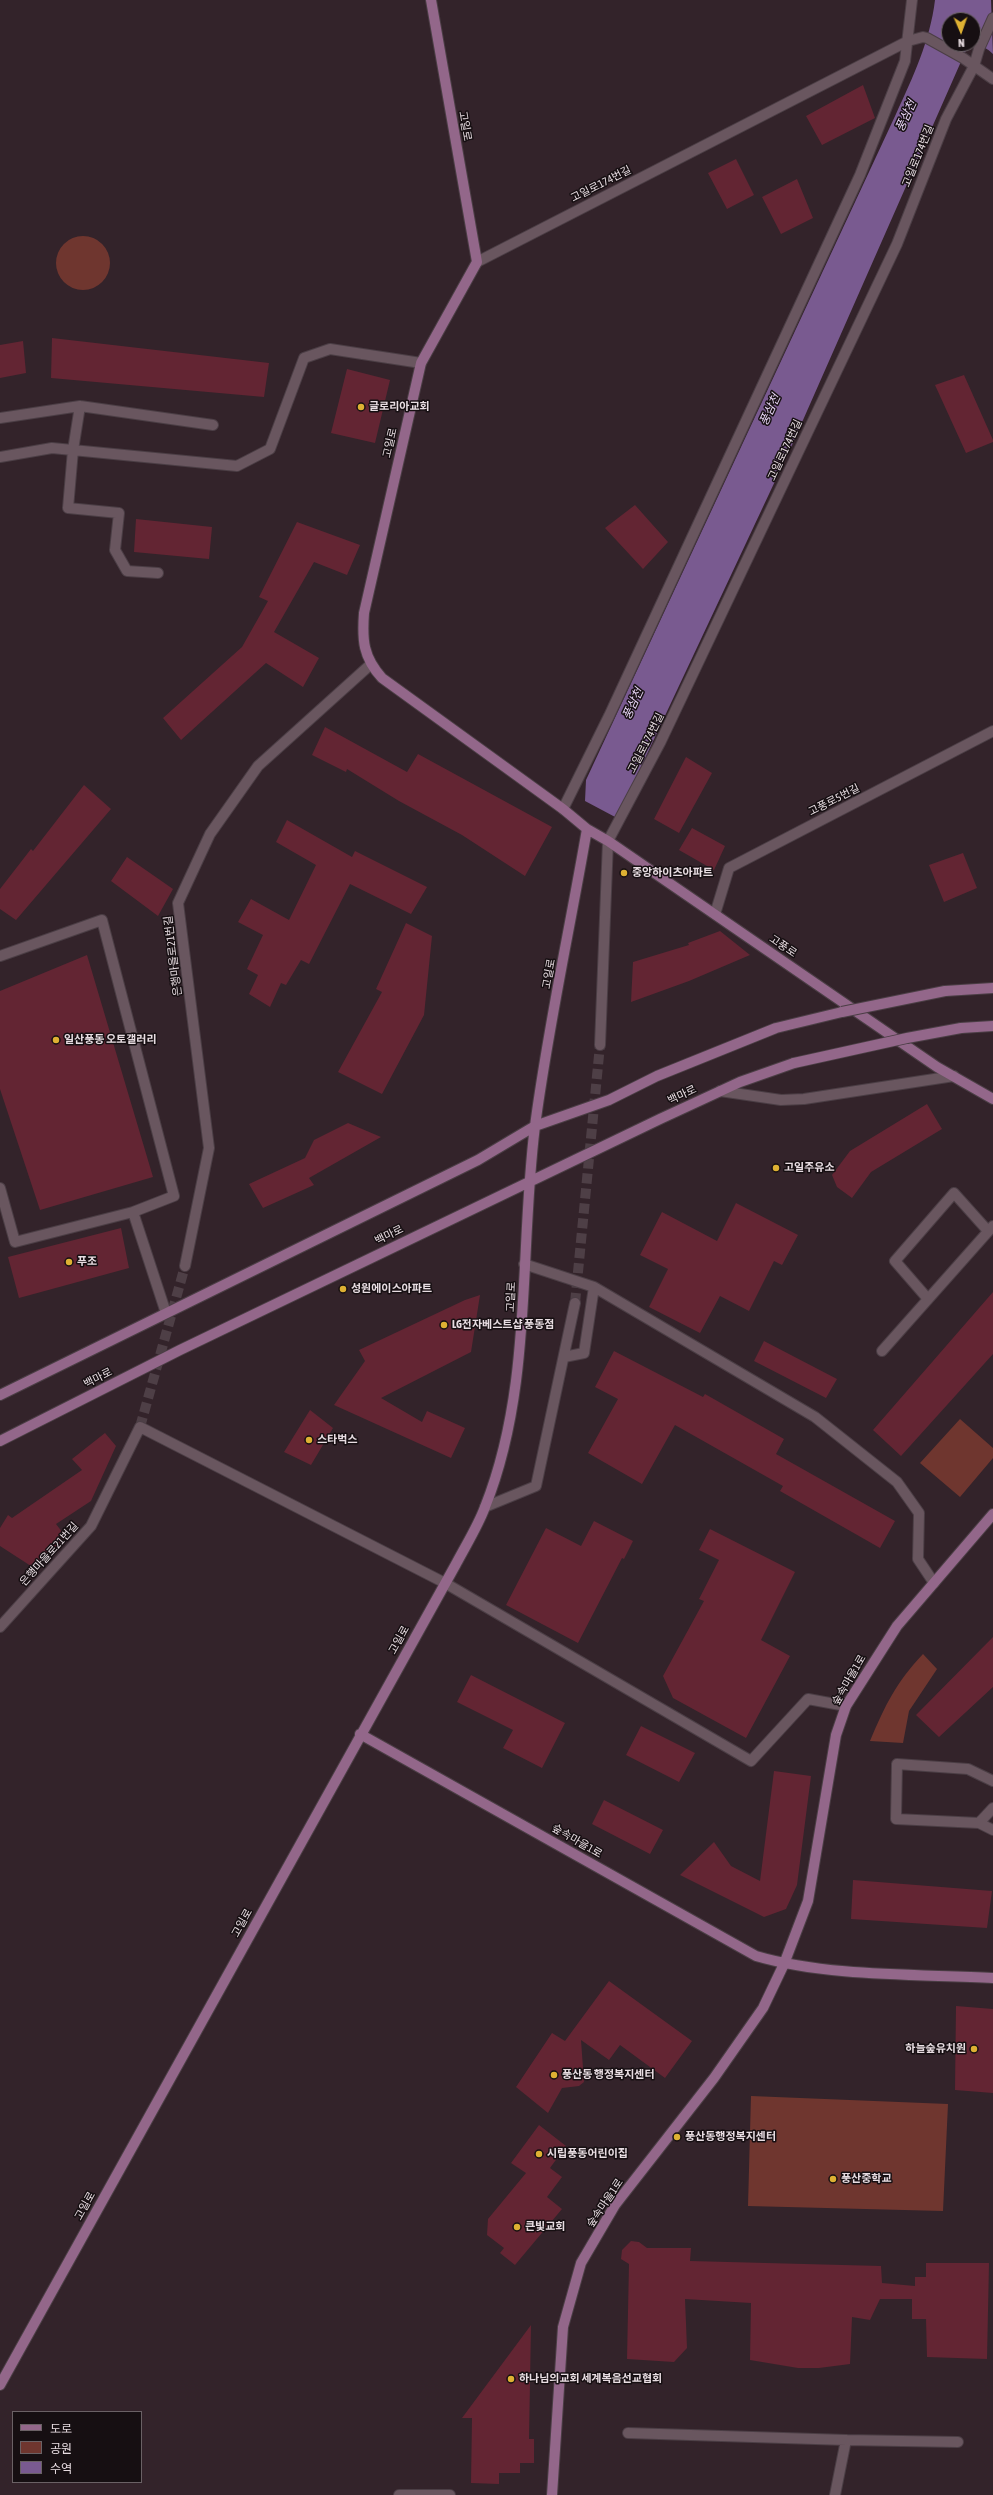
<!DOCTYPE html>
<meta charset="utf-8">
<style>
body{margin:0}
#map{position:relative;width:993px;height:2495px;overflow:hidden;background:#33232a;font-family:"Asap Condensed","Noto Sans KR",sans-serif}
canvas{display:block}
.legend{position:absolute;left:12px;top:2411px;width:130px;height:72px;box-sizing:border-box;background:#160f12;border:1px solid #6a6165;margin:0;padding:5px 7px;list-style:none;font-size:12px;color:#e8dde2}
.legend li{display:flex;align-items:center;gap:8px;height:20px}
.legend b{width:20px;border:1px solid #6a6165}
.north{position:absolute;left:941px;top:12px;width:40px;height:40px;box-sizing:border-box;background:#160f12;border:1px solid #6a6165;border-radius:50%;rotate:178deg;font-size:11px;font-weight:700;line-height:16px;text-align:center;color:#e8dde2}
.north::after{content:'';display:block;margin:auto;width:14px;height:18px;background:#deb133;clip-path:polygon(50% 0,100% 100%,50% 72%,0 100%)}
</style>
<div id="map">
<canvas width="993" height="2495"></canvas>
<ul class="legend">
<li><b style="height:5px;background:#93678a"></b>도로</li>
<li><b style="height:11px;background:#6f362f"></b>공원</li>
<li><b style="height:11px;background:#795a90"></b>수역</li>
</ul>
<div class="north">N</div>
</div>
<script>
const ctx = document.querySelector('canvas').getContext('2d');
ctx.lineJoin = 'round';
function fill(path, color) { ctx.fillStyle = color; ctx.fill(path, 'evenodd'); }
function stroke(path, color, width, dash) { ctx.strokeStyle = color; ctx.lineWidth = width; ctx.lineCap = dash ? 'butt' : 'round'; ctx.setLineDash(dash || []); ctx.stroke(path); }
function drawText(font, color, halo, rows, align = 'center') {
  ctx.font = font + ' "Asap Condensed","Noto Sans KR",sans-serif'; ctx.lineWidth = 3; ctx.setLineDash([]); ctx.textBaseline = 'middle'; ctx.strokeStyle = halo; ctx.fillStyle = color; for (const [text, x, y, turn = 0] of rows) {
    ctx.save(); ctx.translate(x, y); ctx.rotate((+turn || 0) * Math.PI / 180); ctx.textAlign = isNaN(turn) ? turn : align; if (halo) ctx.strokeText(text, 0, 0); ctx.fillText(text, 0, 0); ctx.restore();
  }
}
const green = new Path2D(`
 M56 263a27 27 0 1 1 54 0a27 27 0 1 1-54 0Z
 M960 1419 993 1448V1458L960 1497 920 1463Z
 M923 1654 937 1669 909 1711 903 1743 870 1741C886 1704 895 1684 923 1654Z
 M751 2096 948 2104 943 2211 748 2206Z`);
const water = new Path2D(`
 M935 0H991L993 54C984 46 979 43 967 48L792 445 617 818 585 801 586 780 896 114C913 77 930 41 935 0ZM949 20H973V44H949Z`);
const building = new Path2D(`
 M863 85 875 118 822 145 806 116Z
 M736 159 754 195 727 209 708 173Z
 M797 179 813 218 781 234 762 197Z
 M52 338 269 363 264 397 51 378Z
 M23 341 26 373 0 378V345Z
 M347 369 390 380 375 443 331 433Z
 M964 375 993 440V442L966 453 935 385Z
 M635 505 668 542 643 569 605 528Z
 M136 519 212 527 209 559 134 552Z
 M297 522 360 545 347 575 314 562 274 632 319 658 303 687 266 663 181 740 163 718 242 647 268 601 259 597Z
 M325 727 407 772 418 754 552 827 525 876 462 835 399 801 347 769 346 772 312 755Z
 M686 757 712 773 679 833 654 819Z
 M84 785 111 809 16 920 0 909V889L31 849 33 851Z
 M287 820 352 857 355 851 427 887 411 914 350 884 309 964 301 960 286 985 281 983 270 1007 249 994 258 975 247 969 263 935 238 922 251 899 289 920 316 865 276 842Z
 M692 828 725 846 714 870 679 850Z
 M963 853 977 888 944 902 929 865Z
 M127 857 173 889 158 916 111 881Z
 M406 923 432 936 424 1015 382 1094 338 1072 382 992 376 989Z
 M720 931 750 955 689 981 631 1002 633 962 689 945 688 943Z
 M87 955 153 1177 40 1210 0 1089V991Z
 M927 1104 942 1129 871 1172 852 1198 837 1187 832 1175 850 1151Z
 M348 1123 381 1137 309 1178 314 1185 263 1208 249 1184 305 1158 314 1140Z
 M736 1203 798 1235 782 1265 774 1261 749 1311 720 1296 700 1333 649 1307 668 1269 640 1255 662 1212 717 1241Z
 M121 1228 129 1268 19 1298 8 1257Z
 M993 1292V1354L901 1456 873 1430Z
 M480 1295 471 1352 381 1398 422 1422 427 1411 465 1428 451 1458 334 1405 365 1361 359 1350 465 1300Z
 M764 1341 837 1379 826 1398 754 1361Z
 M614 1351 703 1397 705 1394 784 1439 776 1454 895 1521 880 1548 780 1491 783 1486 675 1425 642 1484 588 1453 618 1399 595 1387Z
 M310 1410 333 1428 311 1465 284 1452Z
 M105 1433 116 1446 91 1501 56 1524 66 1537 34 1568 0 1546V1528L8 1515 12 1518 82 1470 72 1459Z
 M594 1521 633 1541 624 1559 622 1558 578 1643 506 1605 546 1528 581 1546Z
 M710 1529 795 1572 761 1640 790 1656 746 1738 673 1698 663 1676 704 1601 699 1599 719 1560 699 1550Z
 M993 1637V1687L939 1737 916 1715Z
 M471 1675 565 1723 542 1768 503 1748 513 1730 457 1702Z
 M641 1726 695 1753 679 1782 626 1755Z
 M774 1771 811 1776 797 1885 786 1909 764 1917 680 1875 714 1842 731 1866 760 1881Z
 M604 1800 663 1830 650 1854 592 1824Z
 M853 1880 992 1891 987 1928 851 1919Z
 M609 1981 692 2041 665 2078 620 2045 609 2060 581 2040 584 2082 579 2086 562 2088 548 2113 516 2087 552 2033 565 2041Z
 M956 2006 993 2009V2093L955 2090Z
 M539 2125 566 2146 550 2168 562 2177 547 2197 562 2209 515 2265 500 2253 504 2248 487 2235 488 2219 526 2173 511 2163Z
 M631 2241 639 2242 647 2248H691L690 2261 881 2266 882 2283 915 2286V2277H926V2263H989L987 2359 927 2357 926 2319H912V2299H880L870 2320 852 2317 850 2364 819 2368H798L750 2360 751 2303 685 2299 687 2348 674 2362 627 2359 629 2264 621 2259 622 2250Z
 M531 2325 529 2439H534V2463H520V2473H499V2484L471 2483 472 2418H462Z`);
const streetTunnel = new Path2D(`
 M575 1303 600 1045
 M140 1427 185 1266`);
const lane = new Path2D(`
 M80 406 73 450 68 508 119 513 115 550 127 571 158 573
 M0 418 80 406 213 425
 M0 457 52 448 237 466 270 449 304 358 330 349 421 363
 M928 1299 895 1261 954 1193 988 1231
 M882 1351 993 1226
 M993 1781 968 1769 897 1764 896 1819 979 1823 993 1830
 M979 1823 993 1808
 M628 2433 846 2440 958 2442
 M835 2495 846 2440`);
const street = new Path2D(`
 M477 262 908 41 923 37 927 38 963 58 993 79
 M563 809 609 716 860 175 905 61 912 0
 M715 914 729 868 993 731
 M0 956 102 920 174 1196 133 1212 15 1242 0 1188
 M600 1045 608 841 660 743 897 244 946 119 974 66 979 49 993 18
 M720 1091 781 1100 804 1099 954 1076
 M133 1212 166 1313
 M524 1264 594 1287 815 1417 897 1482 919 1513 918 1559 934 1583
 M185 1266 209 1148 178 903 210 834 258 766 370 665
 M564 1357 584 1353 594 1287
 M485 1507 536 1486 575 1303
 M0 1627 91 1526 140 1427 445 1583 751 1761 808 1699 846 1706
 M399 2495H450`);
const secondary = new Path2D(`
 M431 0 477 262 421 363 364 613C362 640 363 657 382 678L563 809 587 829 608 841 937 1067 993 1099
 M945 991 993 988
 M961 1028 993 1026
 M0 1395 478 1160 535 1126 609 1100 657 1076 776 1028 842 1012
 M0 1441 180 1350 660 1119 740 1082 794 1063
 M360 1734 756 1956C828 1977 918 1974 993 1978
 M0 2385 456 1564C466 1545 478 1526 485 1507 533 1387 519 1252 535 1126 548 1027 570 928 587 829
 M552 2495 563 2327 581 2263 615 2205 714 2078 763 2008 784 1964 808 1901 836 1735 846 1706 897 1626 993 1514`);
const secondaryBridge = new Path2D(`
 M842 1012 945 991
 M794 1063 907 1038 961 1028`);
const markers = [
 [361,407,4,"#deb133"],
 [624,873,4,"#deb133"],
 [56,1040,4,"#deb133"],
 [776,1168,4,"#deb133"],
 [69,1262,4,"#deb133"],
 [343,1289,4,"#deb133"],
 [444,1325,4,"#deb133"],
 [309,1440,4,"#deb133"],
 [974,2049,4,"#deb133"],
 [554,2075,4,"#deb133"],
 [677,2137,4,"#deb133"],
 [539,2154,4,"#deb133"],
 [833,2179,4,"#deb133"],
 [517,2227,4,"#deb133"],
 [511,2379,4,"#deb133"]
];
const streetNames = [
 ["고일로",465,126,80],
 ["고일로174번길",918,156,-68],
 ["고일로174번길",601,184,-27],
 ["고일로",390,443,-77],
 ["고일로174번길",785,450,-65],
 ["고일로174번길",646,743,-63],
 ["고풍로5번길",834,800,-27],
 ["고풍로",783,946,34],
 ["은행마을로21번길",173,956,-97],
 ["고일로",549,974,-80],
 ["백마로",682,1095,-25],
 ["백마로",389,1235,-26],
 ["고일로",511,1297,-88],
 ["백마로",98,1378,-27],
 ["은행마을로21번길",49,1554,-48],
 ["고일로",399,1640,-61],
 ["숲속마을1로",849,1680,-60],
 ["숲속마을1로",577,1841,30],
 ["고일로",242,1923,-61],
 ["숲속마을1로",605,2203,-56],
 ["고일로",85,2206,-61]
];
const poiNames = [
 ["글로리아교회",369,407],
 ["중앙하이츠아파트",632,873],
 ["일산풍동 오토갤러리",64,1040],
 ["고일주유소",784,1168],
 ["푸조",77,1262],
 ["성원에이스아파트",351,1289],
 ["LG전자베스트샵 풍동점",452,1325],
 ["스타벅스",317,1440],
 ["하늘숲유치원",966,2049,"right"],
 ["풍산동 행정복지센터",562,2075],
 ["풍산동행정복지센터",685,2137],
 ["시립풍동어린이집",547,2154],
 ["풍산중학교",841,2179],
 ["큰빛교회",525,2227],
 ["하나님의교회 세계복음선교협회",519,2379]
];
const waterNames = [
 ["풍삼천",906,116,-65],
 ["풍삼천",770,410,-65],
 ["풍삼천",633,704,-65]
];
fill(green, '#6f362f');
fill(water, '#795a90');
fill(building, '#632533');
stroke(streetTunnel, '#4e3f46', 10, [10, 5]);
stroke(lane, '#4b3e45', 12);
stroke(street, '#4b3e45', 12);
stroke(secondary, '#4b3e45', 12);
stroke(lane, '#69565f', 10);
stroke(street, '#69565f', 10);
stroke(secondary, '#93678a', 10);
stroke(secondaryBridge, '#4b3e45', 12, []);
stroke(secondaryBridge, '#93678a', 10);
for (const [x, y, r, color] of markers) { const dot = new Path2D(); dot.arc(x, y, r, 0, 2 * Math.PI); ctx.fillStyle = color; ctx.fill(dot); stroke(dot, '#160f12', 1.5); }
drawText('11px', '#e8dde2', '#160f12', streetNames);
drawText('bold 11px', '#e8dde2', '#160f12', poiNames, 'left');
drawText('italic 12px', '#e9d7f8', '#160f12', waterNames);
</script>
